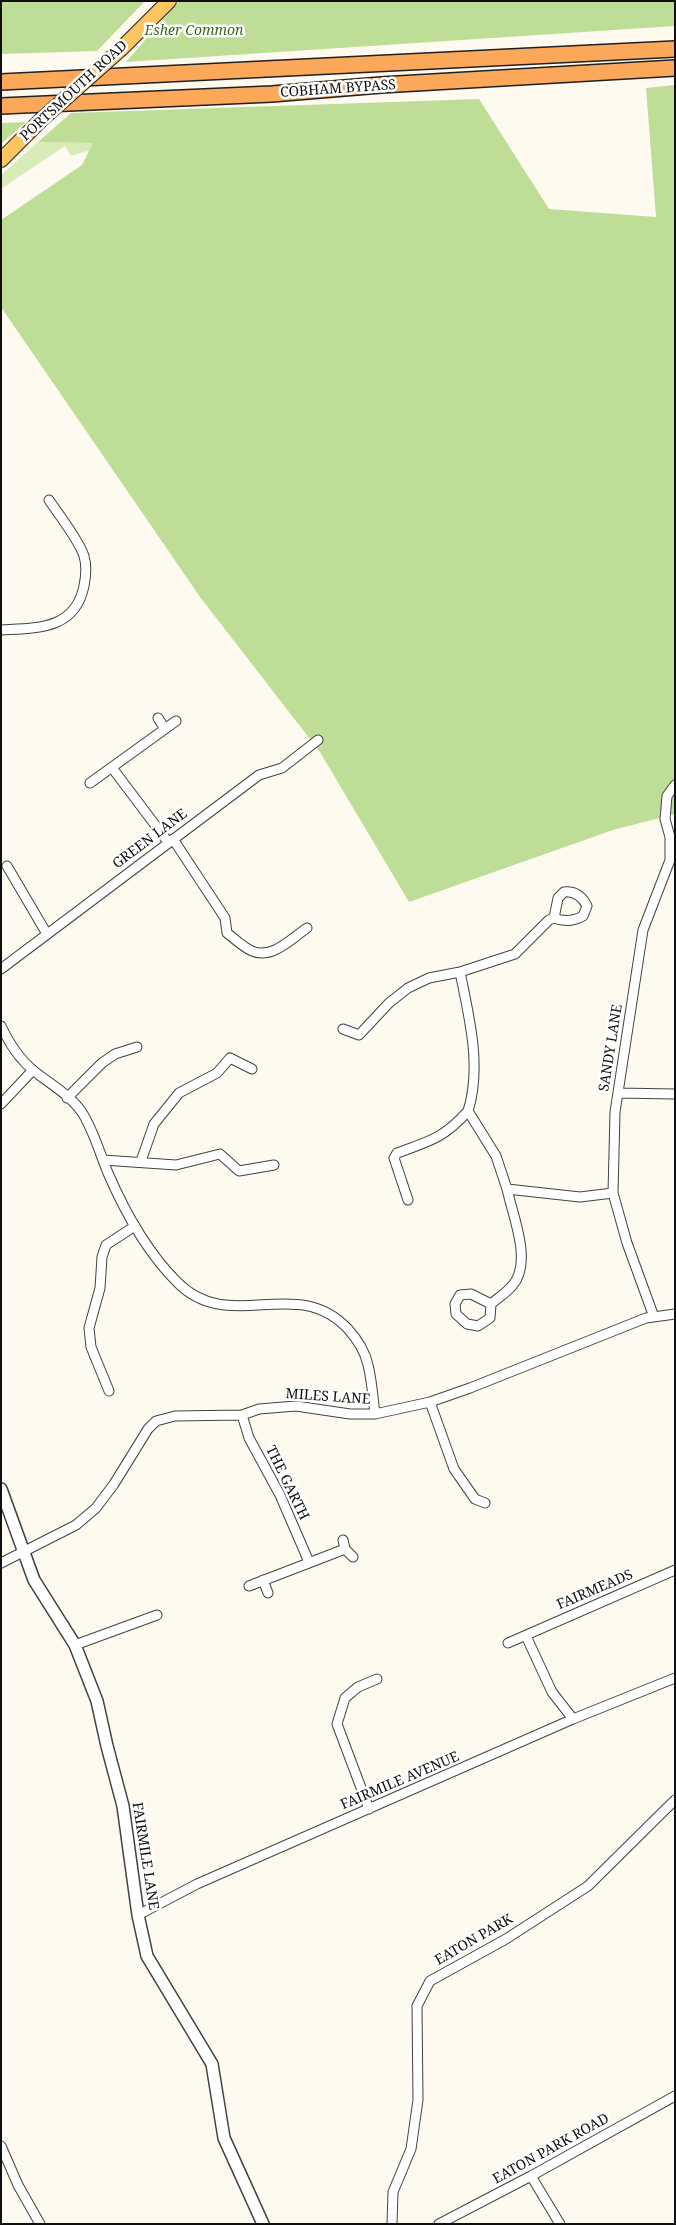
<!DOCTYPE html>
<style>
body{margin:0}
#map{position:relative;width:676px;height:2225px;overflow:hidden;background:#fffaf0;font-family:"Noto Serif",serif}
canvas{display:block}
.frame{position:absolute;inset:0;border:2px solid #0f0f0f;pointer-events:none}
</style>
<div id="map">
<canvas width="676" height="2225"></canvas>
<div class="frame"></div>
</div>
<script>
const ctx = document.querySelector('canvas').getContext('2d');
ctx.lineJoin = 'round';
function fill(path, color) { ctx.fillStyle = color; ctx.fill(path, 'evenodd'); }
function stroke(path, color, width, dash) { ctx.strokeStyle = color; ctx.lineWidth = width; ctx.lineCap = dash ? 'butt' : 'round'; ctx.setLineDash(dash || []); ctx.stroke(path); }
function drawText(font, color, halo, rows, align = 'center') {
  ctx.font = font + ' "Noto Serif",serif'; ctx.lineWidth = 5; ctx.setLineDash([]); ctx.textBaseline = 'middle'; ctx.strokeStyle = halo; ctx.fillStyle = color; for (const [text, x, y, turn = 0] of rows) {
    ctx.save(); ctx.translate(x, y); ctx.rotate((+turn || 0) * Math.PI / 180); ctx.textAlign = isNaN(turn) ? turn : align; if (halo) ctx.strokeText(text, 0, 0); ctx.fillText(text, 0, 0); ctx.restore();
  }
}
const green = new Path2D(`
 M38 142 93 143 91 150 71 156 65 146 1 189V175Z`);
const forest = new Path2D(`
 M1 1H145L97 51 1 54Z
 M179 1H675V26L126 62Z
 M675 85V814L613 830 409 902 320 752 200 597 1 307V220L82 165 93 143 38 142 71 113 479 99 549 209 656 217 646 88Z
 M26 122 1 144V123Z`);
const minor = new Path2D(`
 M1 630C37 628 75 630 84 586 86 576 87 566 84 556 79 540 59 515 49 500
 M158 718 165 729
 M113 769 168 842
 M90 783 176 721
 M173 839 225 918 227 933C235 939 243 947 252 951 272 960 292 938 307 928
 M7 866 47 934
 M1 969 259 775 282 768 318 740
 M460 972C469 1017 482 1066 468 1111L496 1156 507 1189 580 1197 613 1193
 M1 1026C9 1043 19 1059 34 1071 50 1084 72 1096 83 1114 94 1132 100 1154 108 1173 124 1210 148 1253 177 1282 230 1336 296 1273 348 1329 357 1339 365 1351 368 1365 372 1381 373 1398 375 1414
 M343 1029 359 1035 389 1003 408 988 429 978 460 972 515 954 549 920 554 918 558 898 564 892C574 891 582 896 587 906L583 916C574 921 564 922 554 918
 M618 1093 675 1094
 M67 1098 102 1063 115 1054 137 1047
 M1 1104 33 1070
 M103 1160 176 1165 220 1154 239 1171 274 1165
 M141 1161 154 1124 179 1093 217 1073 230 1058 252 1069
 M408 1200 394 1158 397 1153C430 1141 444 1138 468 1111
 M491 1304 471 1294 460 1295 455 1304 456 1314 467 1324 478 1326 490 1318 491 1304C498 1298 506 1293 512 1286 533 1263 513 1217 507 1189
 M654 1317 627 1243 613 1193 615 1112 643 930 670 860V837L665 819 667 796 675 785
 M109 1391 91 1347 89 1328 100 1288 102 1257 106 1245 135 1226
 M430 1402 454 1469 475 1499 485 1503
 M242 1415 249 1438 280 1495 309 1562
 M343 1540 345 1549 353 1557
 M1 1563 76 1525 96 1508 114 1484 148 1429 156 1421 175 1416 242 1415 259 1409 296 1406 350 1414H375L430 1402 470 1388 646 1318 675 1314
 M263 1580 268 1593
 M249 1586 345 1549
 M526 1636 552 1692 573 1719
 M508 1643 675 1570
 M75 1645 157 1615
 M369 1809 337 1724 345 1698 358 1687 377 1679
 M138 1915 197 1884 573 1719 675 1678
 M1 2146 18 2185 40 2224
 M531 2176 560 2224
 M392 2224 393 2192 411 2149 418 2100 417 2006 430 1981 506 1939 588 1886 675 1800
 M439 2224 531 2176 675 2096`);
const tertiary = new Path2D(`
 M1 1489 34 1580 75 1645 97 1701 107 1746 123 1806 138 1915 147 1956 212 2064 224 2138 263 2224`);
const primary = new Path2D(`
 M121 49 169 1
 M1 160 41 120`);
const trunk = new Path2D(`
 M1 82 675 49
 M1 106 272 94 381 85 675 68`);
const primaryBridge = new Path2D(`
 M41 120 121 49`);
const parkNames = [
 ["Esher Common",194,31]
];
const streetNames = [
 ["COBHAM BYPASS",338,89,-4],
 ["PORTSMOUTH ROAD",74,91,-43],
 ["GREEN LANE",150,839,-37],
 ["SANDY LANE",611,1048,-81],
 ["MILES LANE",328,1397,4],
 ["THE GARTH",287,1483,64],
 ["FAIRMEADS",595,1590,-23],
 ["FAIRMILE AVENUE",400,1781,-23],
 ["FAIRMILE LANE",145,1856,81],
 ["EATON PARK",474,1940,-30],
 ["EATON PARK ROAD",551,2149,-29]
];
fill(green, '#d9ebb8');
fill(forest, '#bedd97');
stroke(minor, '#424242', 11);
stroke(tertiary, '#424242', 14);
stroke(primary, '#202020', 16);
stroke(trunk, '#202020', 18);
stroke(minor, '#fff', 9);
stroke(tertiary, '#fff', 11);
stroke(primary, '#fdc562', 14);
stroke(trunk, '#fba85b', 15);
stroke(primaryBridge, '#202020', 16, []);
stroke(primaryBridge, '#fdc562', 14);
drawText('italic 14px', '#35691c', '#fff', parkNames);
drawText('14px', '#0f0f0f', '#fff', streetNames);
</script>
